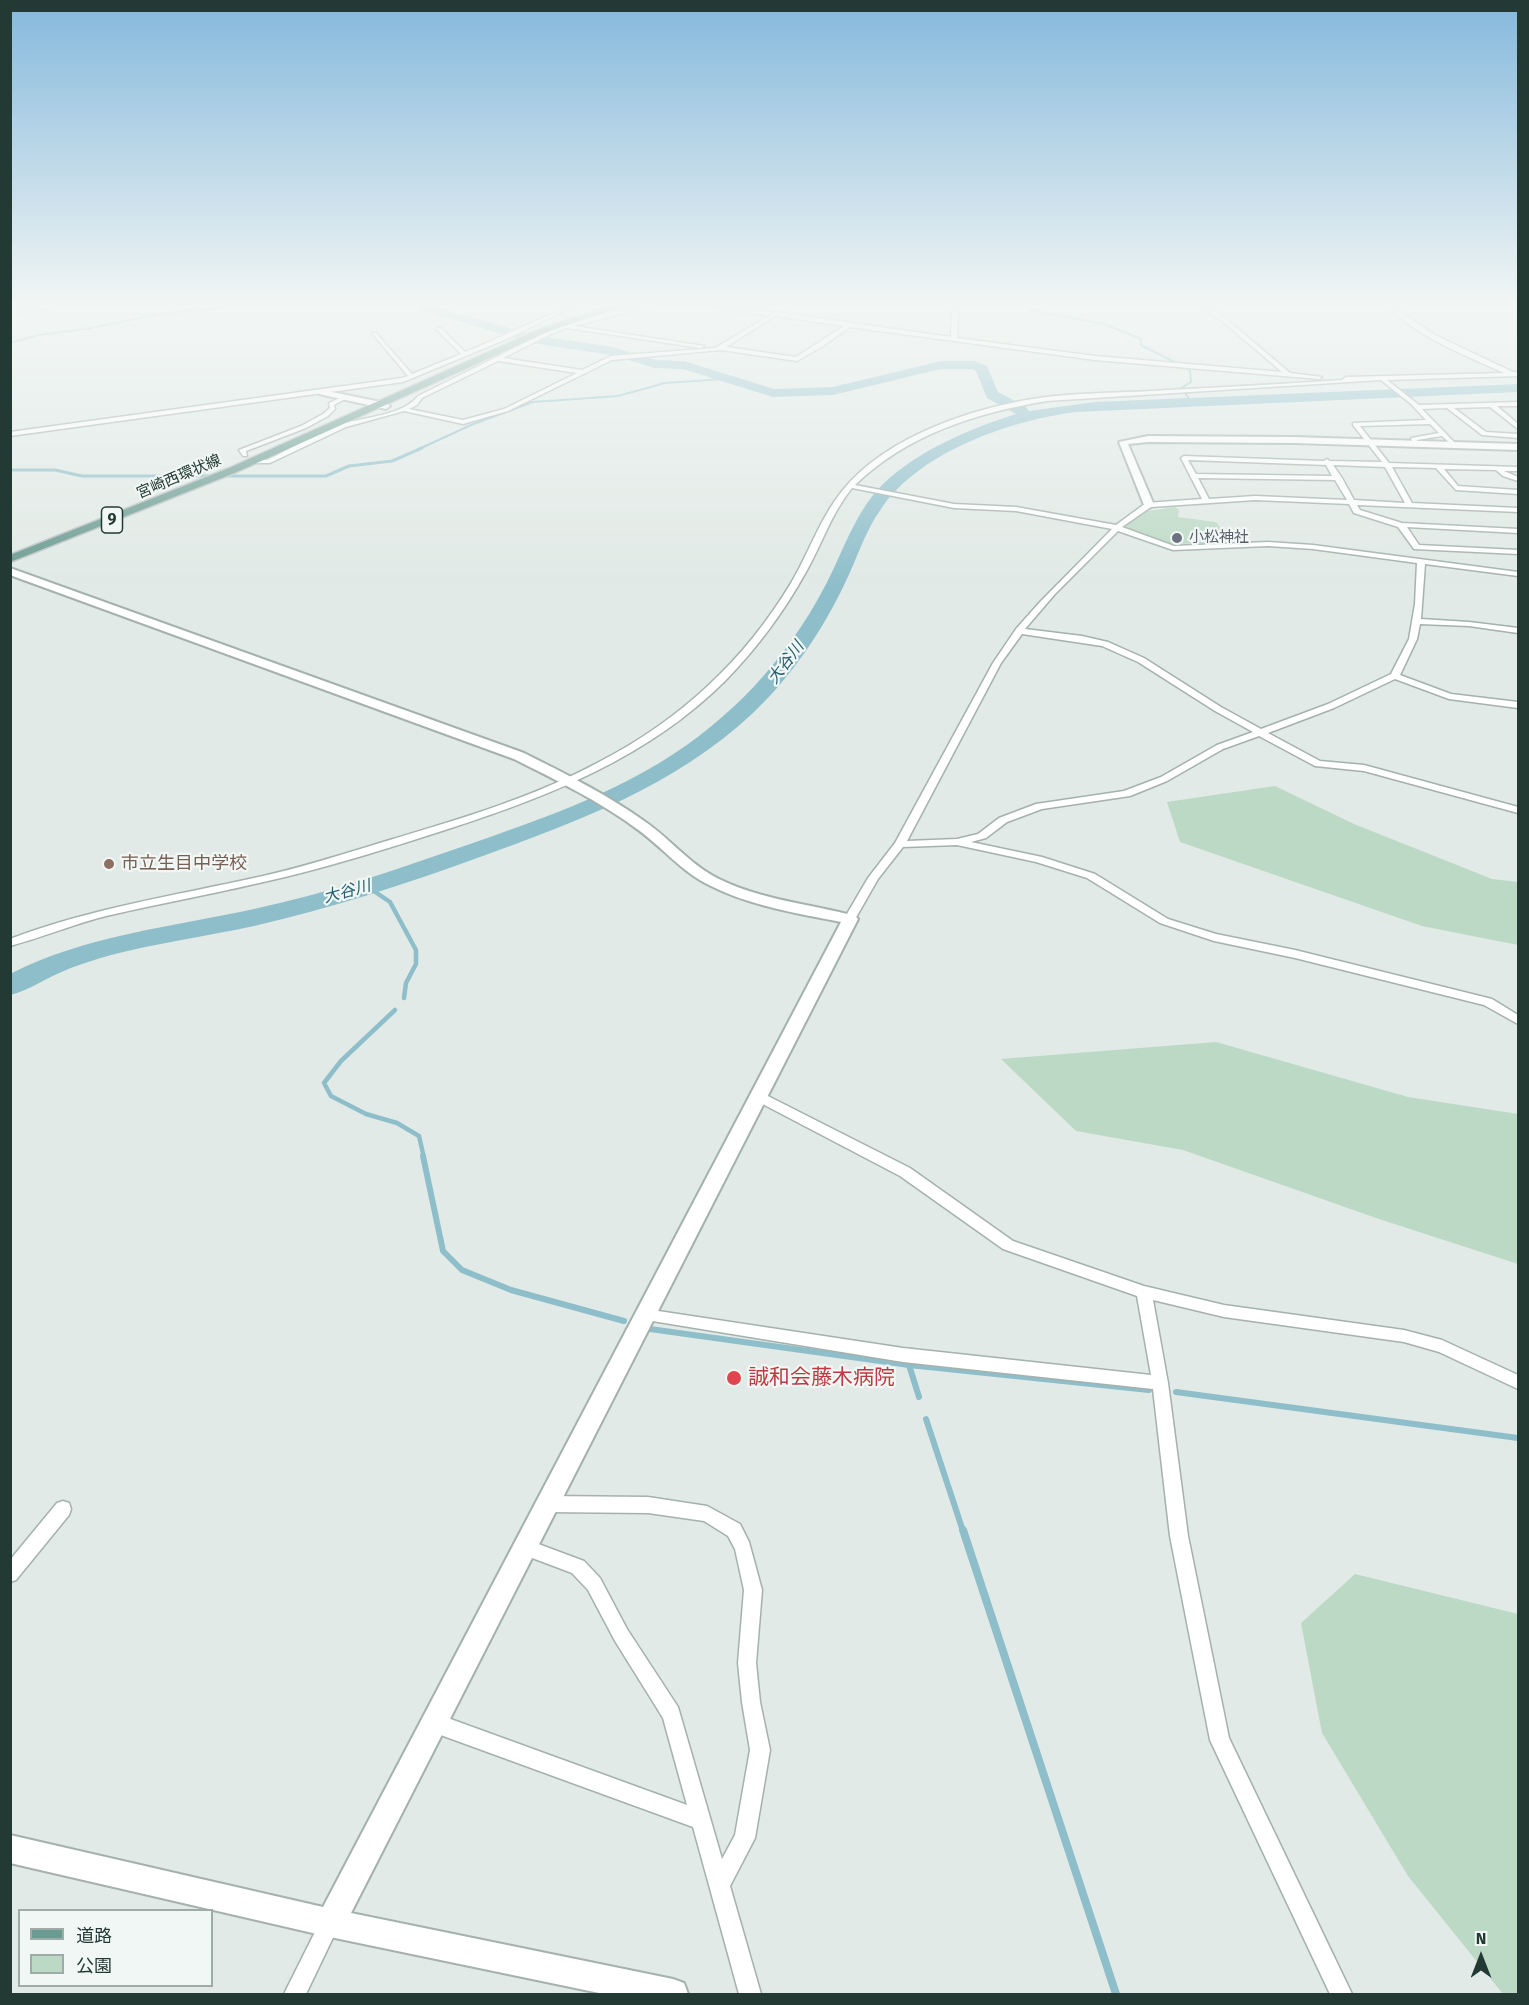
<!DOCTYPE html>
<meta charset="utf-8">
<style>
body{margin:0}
#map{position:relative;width:1529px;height:2005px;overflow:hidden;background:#e1eae6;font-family:"Fira Sans","Noto Sans JP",sans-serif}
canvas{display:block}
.frame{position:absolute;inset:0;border:12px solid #233934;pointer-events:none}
.legend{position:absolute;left:18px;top:1909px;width:195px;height:78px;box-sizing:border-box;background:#f1f7f4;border:2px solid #9faba7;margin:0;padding:8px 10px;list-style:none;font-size:18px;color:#233934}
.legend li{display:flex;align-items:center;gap:12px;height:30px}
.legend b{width:30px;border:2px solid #9faba7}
.north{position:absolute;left:1451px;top:1927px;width:60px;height:60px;-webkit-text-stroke:4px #f1f7f4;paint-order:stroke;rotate:0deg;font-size:16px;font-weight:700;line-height:24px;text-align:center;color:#233934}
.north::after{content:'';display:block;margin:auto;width:21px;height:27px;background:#233934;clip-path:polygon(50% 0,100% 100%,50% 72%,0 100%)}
</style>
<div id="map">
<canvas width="1529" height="2005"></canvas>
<div class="frame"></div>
<ul class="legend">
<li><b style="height:8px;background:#6a9b91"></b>道路</li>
<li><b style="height:16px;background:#bcd9c5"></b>公園</li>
</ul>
<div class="north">N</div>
</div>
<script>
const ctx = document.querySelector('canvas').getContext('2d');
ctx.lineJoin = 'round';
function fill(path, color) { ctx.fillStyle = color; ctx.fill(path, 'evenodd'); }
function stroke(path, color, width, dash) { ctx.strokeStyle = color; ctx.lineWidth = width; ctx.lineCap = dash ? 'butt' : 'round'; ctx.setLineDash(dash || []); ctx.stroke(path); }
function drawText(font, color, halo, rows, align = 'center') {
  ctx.font = font + ' "Fira Sans","Noto Sans JP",sans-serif'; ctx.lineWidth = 4.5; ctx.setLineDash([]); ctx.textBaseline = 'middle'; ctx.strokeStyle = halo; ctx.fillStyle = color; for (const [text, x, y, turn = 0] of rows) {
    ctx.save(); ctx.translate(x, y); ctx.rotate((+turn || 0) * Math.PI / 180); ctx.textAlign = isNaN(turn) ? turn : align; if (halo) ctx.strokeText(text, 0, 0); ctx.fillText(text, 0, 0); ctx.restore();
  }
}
const green = new Path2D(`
 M1175 507 1179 510 1178 517 1216 522 1229 539 1218 543 1163 544 1123 527 1142 512Z
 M1275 786 1354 824 1492 879 1518 882V945L1422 926 1180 842 1167 802Z
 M1216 1042 1408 1097 1518 1114V1264L1379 1219 1183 1150 1076 1131 1001 1059Z
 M1355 1574 1518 1614V1994H1503L1408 1876 1322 1733 1301 1623Z`);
const streamFar4 = new Path2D(`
 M1035 305 1030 310 1104 324 1141 339V345L1190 370 1191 382 1181 388 1191 401
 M10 343 38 335 86 329 160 314 246 305
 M419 449 471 425 533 402 618 396 665 383 724 379`);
const streamFar3 = new Path2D(`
 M10 470H55L82 476H214
 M222 476H326L349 466 392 461 422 448`);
const streamFar2 = new Path2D(`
 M368 887 390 902 416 950V964L406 983 404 998
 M395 1010 341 1061 324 1083 331 1096 366 1114 397 1123 419 1136 424 1158`);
const streamFar1 = new Path2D(`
 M423 1156 443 1251 462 1270 511 1290 624 1321
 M650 1329 909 1365 919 1397
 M909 1365 1149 1390
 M1176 1392 1518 1438
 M926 1419 963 1531`);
const stream = new Path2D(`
 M963 1530 1116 1994`);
const river = new Path2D(`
 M417 305H430L533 335 613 347 656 360 684 361 774 389 833 387 941 361H974L987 366 998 392 1025 406 1029 411 1094 402 1518 384V392L1076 412C1011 420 919 452 881 509 865 531 857 559 845 583 823 630 791 677 753 713 675 786 579 821 480 857 406 884 331 908 254 926 207 936 158 943 111 955 93 960 74 966 57 974 41 981 27 991 10 995V974C86 935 172 927 254 909 329 893 401 868 473 843 538 820 602 798 661 762 731 719 786 660 824 588 843 553 854 513 883 484 919 450 969 429 1016 414L987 398 976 371 972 369H941L833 395 773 397 683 369 655 368 611 355 532 343 420 310Z`);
const minor = new Path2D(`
 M57 305H73L10 313V309Z
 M577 305H585L558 314 509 338 403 382 10 436V432L402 378 408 376 372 333H376L412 374 461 354 437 330V328H441L465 352C503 337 539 317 577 305Z
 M642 305H672L643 308 574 326 704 346 701 348 567 328 551 334 503 358 582 370 611 356 715 348 769 316 700 305 775 312 951 337 952 313 957 305H961L958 313 957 338 1095 356 1282 372 1221 320 1197 305H1203L1225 318 1290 373 1322 377 1319 379 1095 360 850 327 823 346 797 361 721 350 612 360 508 411 463 424 404 411 346 427 270 463H254L251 461 254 459 267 460C292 448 317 433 342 424 365 417 404 415 418 396L547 332 586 318ZM775 316 844 326 796 357 726 347ZM498 361 577 373 504 409 463 420 409 409 417 405 422 398Z
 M1387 305H1392L1433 334 1513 372H1518V376L1387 380 1419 405 1518 402V406H1497L1518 424V429L1490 407 1454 408 1486 432 1518 434V438L1482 435 1447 408 1422 409 1456 444V446L1454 447 1442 436 1417 440V444H1413L1411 438 1439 433 1430 424 1360 426 1389 463 1518 467V471H1504L1518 477V481L1503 476 1496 470 1444 469 1458 486 1518 490V494L1456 490 1436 468 1392 467 1412 503 1518 508V512L1357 505 1360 510 1402 523 1518 529V533L1407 527 1419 545 1518 550V554L1414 549 1398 527 1354 513 1349 504 1255 500 1151 507 1122 527 1174 546 1268 542 1313 545 1518 572V576L1425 564 1421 619 1469 622 1518 628V633L1469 626 1420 624 1417 639 1400 675 1451 694 1518 702V708L1449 699 1395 679 1334 708 1268 733 1320 761 1364 765 1518 807V813L1364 771 1315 766 1259 736 1223 749 1167 781 1130 796 1042 809 1007 822 986 838 971 842 1042 857 1095 874 1168 919 1216 934 1295 950 1492 999 1518 1015V1024L1484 1005 1295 958 1214 941 1160 923 1087 878 1036 862 957 845 903 847 878 879 854 921H846L844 919 868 878 895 843 993 663 1016 629 1040 602 1112 529 1016 511 954 508 852 488C831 514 822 544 806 572 784 612 757 648 725 681 649 757 548 797 448 829 386 849 323 869 259 883 208 895 157 904 106 916 74 924 43 937 10 946V939C89 909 172 896 254 878 301 868 347 853 393 839 463 818 534 797 599 762 679 721 745 660 791 583 809 553 820 518 843 490 888 435 977 406 1046 397 1086 392 1127 393 1167 390 1226 387 1284 384 1342 380L1346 377 1504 373C1465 355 1416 337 1387 305ZM1381 380 1411 404 1426 420 1353 423V425L1382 462 1330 461 1327 459 1324 461 1184 456 1181 458 1202 499 1146 503 1116 525 1016 507 954 504 855 485C908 434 976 413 1047 401ZM1188 460 1326 465 1332 476 1196 474ZM1333 465 1385 467 1405 503 1354 500 1342 478ZM1198 478 1335 480 1347 500 1255 496 1209 499ZM1118 531 1173 550 1268 546 1313 549 1417 563 1415 604 1409 639 1391 674 1328 704 1261 729 1221 707 1144 658 1108 642 1082 636 1025 629 1055 594ZM1022 634 1102 646 1138 662 1215 711 1253 732 1217 745 1161 777 1124 791 1036 804 999 818 978 834 957 839 907 841 1001 663Z
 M344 396 349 397 334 405 335 409 328 416 306 428 246 451 247 456H243L239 450 301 426 323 414 330 408 329 403Z
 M758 1091 910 1168 1013 1241 1144 1286 1224 1305 1404 1330 1442 1340 1518 1375V1389L1439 1352 1404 1342 1224 1317 1153 1300 1168 1383 1188 1536 1229 1738 1352 1994H1330L1210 1740 1170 1536 1153 1389 903 1362 640 1319 637 1315 640 1311 645 1309 903 1348 1151 1375 1137 1296 1003 1249 900 1176 753 1099 752 1096 753 1093Z
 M546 1496 648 1497 707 1506 740 1524 749 1542 762 1590 756 1663 760 1702 770 1750 755 1838 730 1886 761 1994H739L693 1827 427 1730 424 1723 427 1716 434 1713 687 1805 663 1718 615 1641 588 1590 572 1573 519 1553 516 1547 519 1541 525 1539 584 1561 600 1578 627 1629 678 1707 722 1859 735 1835 750 1750 742 1702 738 1663 744 1590 735 1549 728 1536 704 1521 648 1513 546 1512 540 1510 538 1504 540 1498Z
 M63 1501 69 1503 71 1509 69 1515 16 1580 10 1582V1560L57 1503Z
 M330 1913 337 1916 340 1923 306 1994H284L323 1916Z`);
const tertiary = new Path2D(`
 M322 390 386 403 390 406 386 409 319 394Z
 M1148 436 1294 437 1518 444V450L1294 443 1148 442 1128 444 1154 505 1149 508 1144 505 1119 442Z
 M10 568 524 753C566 774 608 795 647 823 671 840 692 866 719 879 762 900 810 904 855 916L858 919 351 1913 673 1979 684 1983 688 1994H604L330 1937 10 1863V1835L323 1907 841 922C796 913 750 906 709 885 683 873 661 846 637 829 599 801 556 780 514 759L10 575Z`);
const primary = new Path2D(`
 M614 305H625L545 333 237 472 10 562V555L229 468 539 329Z`);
const markers = [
 [1177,538,6,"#6b7280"],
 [109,864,6,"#8d6e63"],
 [734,1378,8,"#e0444e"]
];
const farStreetnames = [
 ["宮崎西環状線",179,477,-23]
];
const farWorshipnames = [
 ["小松神社",1189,538]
];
const shields = [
 [112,520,21]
];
const shieldNames = [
 ["9",112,520]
];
const farWaternames = [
 ["大谷川",786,663,-53],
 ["大谷川",347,892,-15]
];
const educationNames = [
 ["市立生目中学校",121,864]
];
const nearHealthnames = [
 ["誠和会藤木病院",748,1378]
];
fill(green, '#bcd9c5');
stroke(streamFar4, '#8ebeca', 2);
stroke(streamFar3, '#8ebeca', 3);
stroke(streamFar2, '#8ebeca', 4.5);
stroke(streamFar1, '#8ebeca', 6);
stroke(stream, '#8ebeca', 8);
fill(river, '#8ebeca');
stroke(minor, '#a4b1ad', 3);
stroke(tertiary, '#a4b1ad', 4);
stroke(primary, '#bdc4c2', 3);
fill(minor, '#fff');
fill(tertiary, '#fff');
fill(primary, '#6a9b91');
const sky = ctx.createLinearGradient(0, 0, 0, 585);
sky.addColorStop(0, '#84b8dc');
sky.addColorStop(0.52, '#f2f6f4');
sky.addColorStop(1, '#f2f6f400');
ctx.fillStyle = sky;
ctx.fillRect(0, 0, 1529, 585);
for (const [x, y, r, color] of markers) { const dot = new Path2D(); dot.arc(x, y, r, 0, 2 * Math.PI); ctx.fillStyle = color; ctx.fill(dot); stroke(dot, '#f1f7f4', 2); }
drawText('15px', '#233934', '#f1f7f4', farStreetnames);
drawText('15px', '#5b616d', '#f1f7f4', farWorshipnames, 'left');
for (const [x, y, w] of shields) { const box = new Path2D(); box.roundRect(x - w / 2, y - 13, w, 26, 4.5); ctx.fillStyle = '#f1f7f4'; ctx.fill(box); stroke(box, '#233934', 1.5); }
drawText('bold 16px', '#233934', null, shieldNames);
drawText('italic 16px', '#245e6e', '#f1f7f4', farWaternames);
drawText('18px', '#785e54', '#f1f7f4', educationNames, 'left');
drawText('21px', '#be3a42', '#f1f7f4', nearHealthnames, 'left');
</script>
